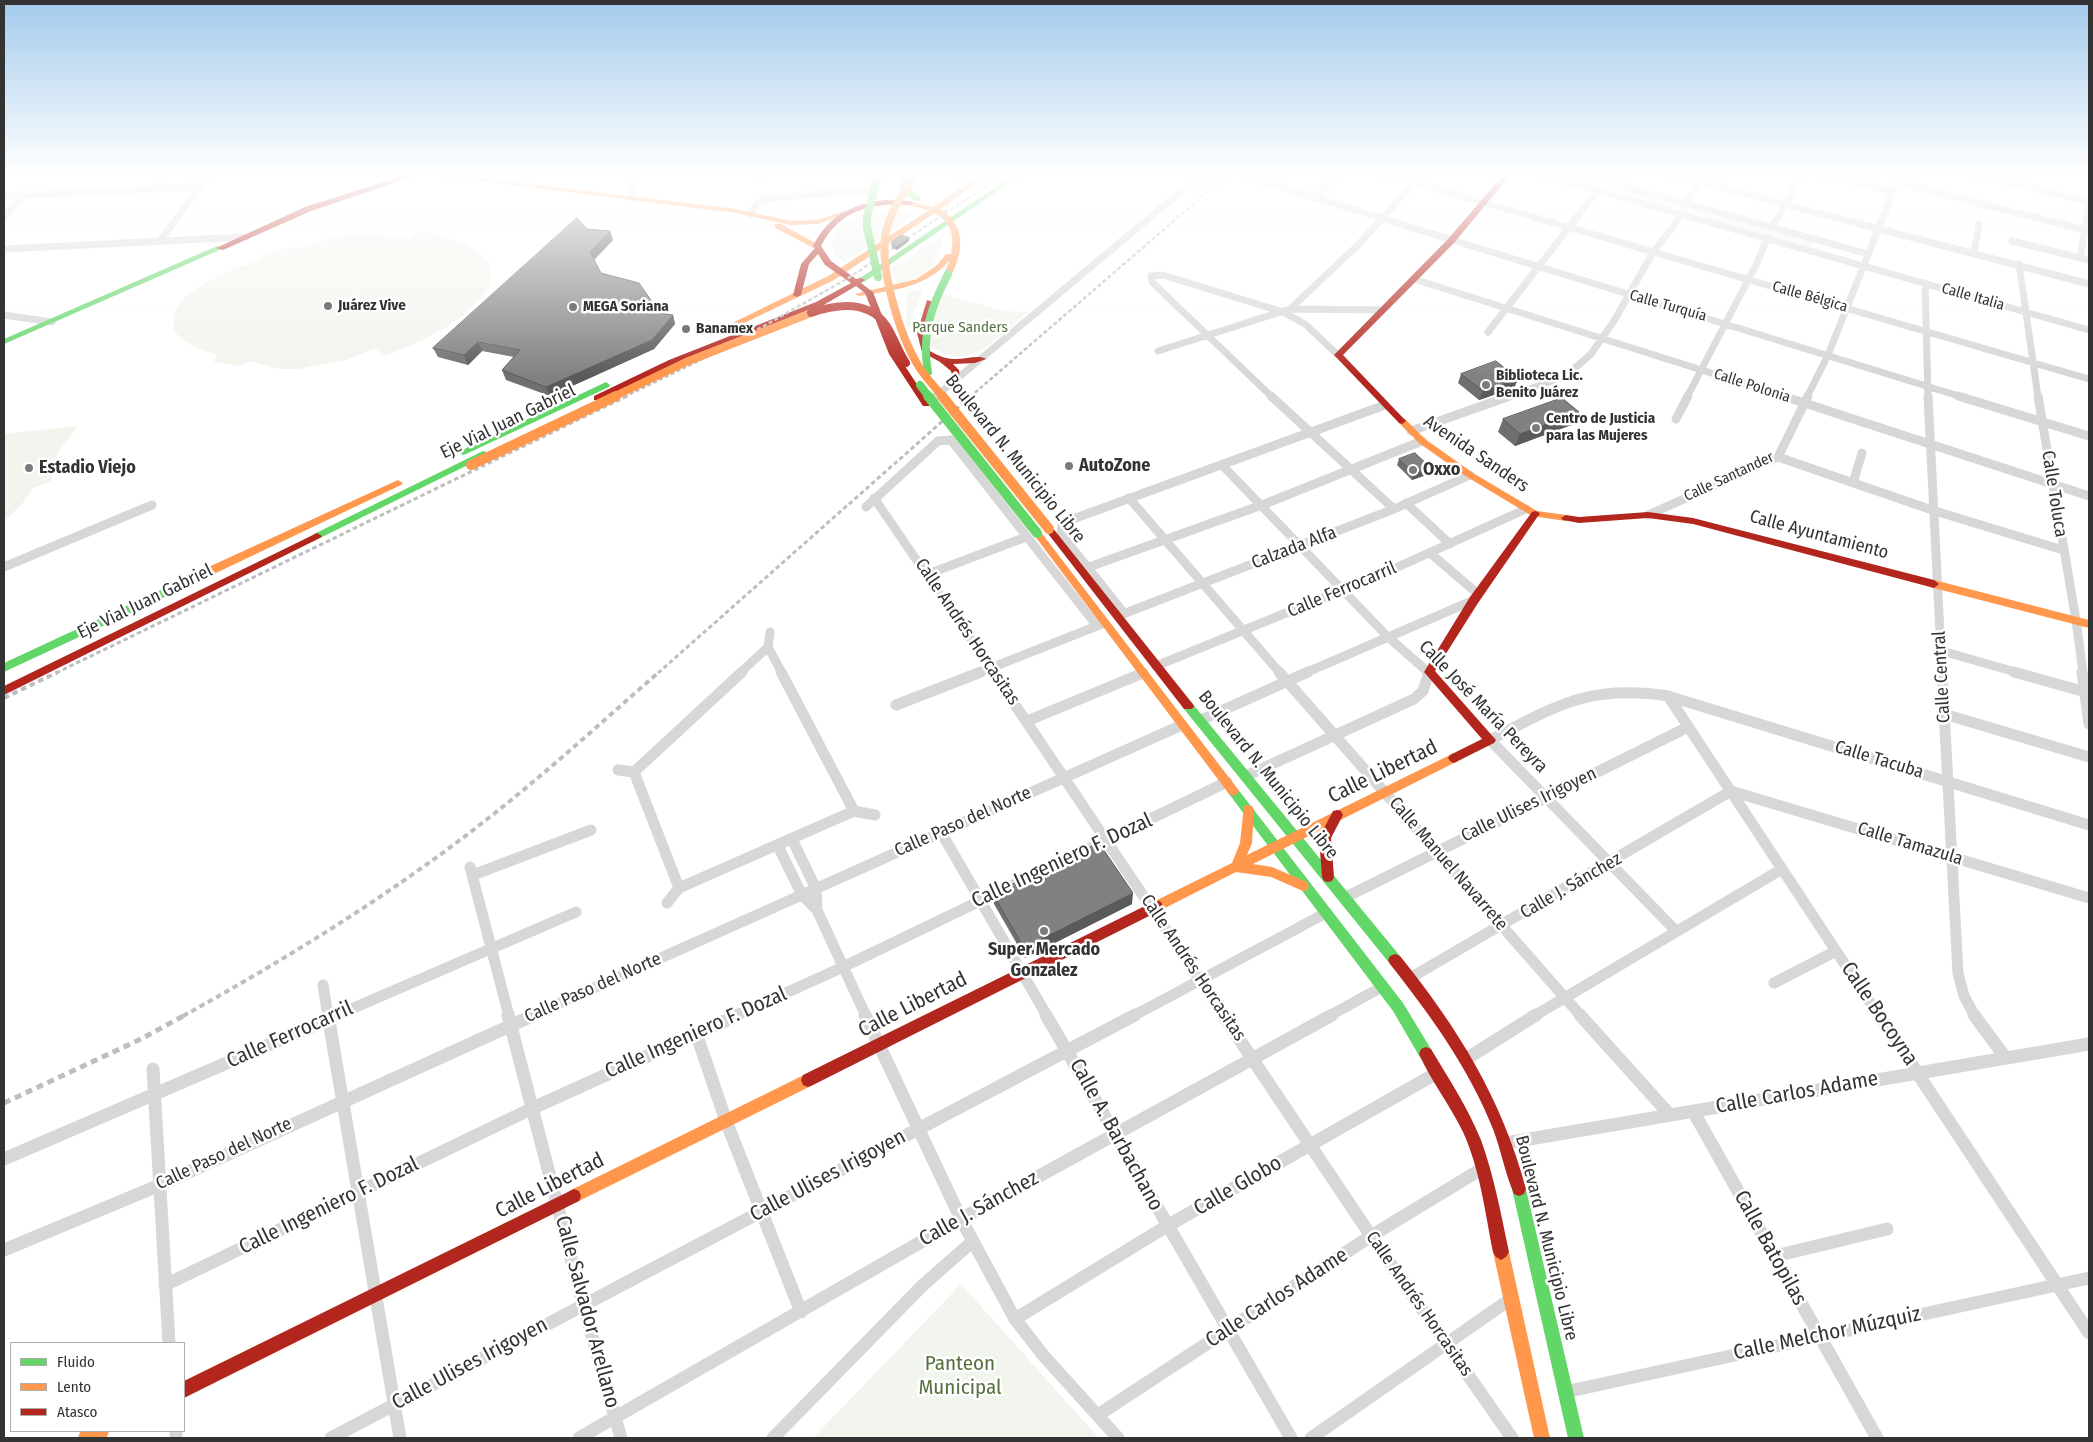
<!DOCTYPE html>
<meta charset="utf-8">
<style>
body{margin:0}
#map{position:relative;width:2093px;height:1442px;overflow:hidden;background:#fff;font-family:"Fira Sans Condensed",sans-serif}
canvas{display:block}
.frame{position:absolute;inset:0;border:5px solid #333;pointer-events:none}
.legend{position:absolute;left:10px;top:1342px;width:175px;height:90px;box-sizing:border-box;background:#fff;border:1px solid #adadad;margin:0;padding:6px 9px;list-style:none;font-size:15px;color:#333}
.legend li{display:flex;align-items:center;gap:10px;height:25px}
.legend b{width:25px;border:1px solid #adadad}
</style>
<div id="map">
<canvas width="2093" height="1442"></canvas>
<div class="frame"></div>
<ul class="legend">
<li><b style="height:6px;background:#63d668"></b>Fluido</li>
<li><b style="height:6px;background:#ff974d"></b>Lento</li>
<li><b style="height:6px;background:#b3261e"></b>Atasco</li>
</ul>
</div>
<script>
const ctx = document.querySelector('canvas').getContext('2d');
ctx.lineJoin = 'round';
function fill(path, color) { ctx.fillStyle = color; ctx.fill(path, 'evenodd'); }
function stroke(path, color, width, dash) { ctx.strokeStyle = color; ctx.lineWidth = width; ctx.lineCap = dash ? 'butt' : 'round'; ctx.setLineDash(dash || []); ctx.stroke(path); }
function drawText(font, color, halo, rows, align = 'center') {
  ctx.font = font + ' "Fira Sans Condensed",sans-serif'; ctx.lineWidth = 5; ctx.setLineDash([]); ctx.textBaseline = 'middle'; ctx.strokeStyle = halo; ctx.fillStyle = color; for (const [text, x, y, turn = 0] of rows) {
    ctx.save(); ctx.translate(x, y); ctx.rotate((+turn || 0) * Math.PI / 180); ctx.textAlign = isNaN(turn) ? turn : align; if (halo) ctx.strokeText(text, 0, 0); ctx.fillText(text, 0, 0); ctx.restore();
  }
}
const green = new Path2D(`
 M1549 174H1573L1813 240 1811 247Z
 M909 210 920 212 844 262C837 258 832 253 832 243 832 213 889 211 909 210Z
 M418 230C563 258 461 331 384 356L375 348 346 360 299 369H280L249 361 240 366 214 362 217 355C204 351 185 344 176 333 173 329 174 323 174 318 176 288 237 268 261 260L260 256 291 247 296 249C338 233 365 231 410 239Z
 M943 235C944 242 941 248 938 254 928 277 920 278 897 284L891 268Z
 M924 289 913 314 910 327H906V293Z
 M944 294 1003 311 1028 312C998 337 969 375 929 345L927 330Z
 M78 426 57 454 51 482 33 488 22 504 4 521V434Z
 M961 1284 1099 1438H813Z`);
const streetFar3 = new Path2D(`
 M1386 174 2089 379
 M1539 174 2089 330
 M1579 174 1869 254
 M1670 174 2089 284
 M1826 174 1893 192
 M1978 174 2089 202
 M1248 177 1962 397
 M757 179 758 174
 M1897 182 2089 231
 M153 189 164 174
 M4 196 199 187
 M631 197 636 174
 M1314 198 1339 174
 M1686 203 1704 174
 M750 214 759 201 769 198 869 190
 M4 217 23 195
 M1773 226 1802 174
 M160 241 199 187 212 174
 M2012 241 2089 260
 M4 249 245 237
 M1974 252 1979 224
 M2080 258 2089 206
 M2019 264 2038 397
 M1414 279 1787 397
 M1925 283 1928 397
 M1290 309 1382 310
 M4 315 52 322
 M1488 332 1597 191
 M1158 351 1290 309 1358 245 1422 174
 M935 397 1202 174
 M1272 397 1152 282 1151 276 1163 275 1283 312 1305 324 1338 355
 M1507 397 1566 376 1591 354 1614 321 1652 254 1682 214
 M1687 397 1758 261 1767 238
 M1807 397 1828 355 1900 174`);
const streetFar2 = new Path2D(`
 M1271 396 1394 509
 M1783 396 2089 496
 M1928 396 1942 673
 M1958 396 2089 436
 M2038 396 2076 620 2083 673
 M935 397 937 396
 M1676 419 1688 396
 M1411 431 1510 396
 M1778 457 1935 511 2063 550
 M1222 465 1387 636 1429 673
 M1853 483 1862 453
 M874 498 994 673
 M1129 498 1280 673
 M1406 503 1450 544
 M866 507 938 441 951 440 1097 626
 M1648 515 1778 457 1808 396
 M1430 553 1478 594
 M4 567 152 505
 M1089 567 1262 505 1422 441
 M928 574 1026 537
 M1124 613 1061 534 1062 523 1385 405
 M1118 616 1394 509 1470 475
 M768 647 782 673
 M768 647 770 632
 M1942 651 2019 673
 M1156 666 1389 571 1526 509
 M740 673 768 647
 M978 673 1102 624
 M1305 673 1474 600`);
const streetFar1 = new Path2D(`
 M781 672 854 811
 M993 672 1224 1016
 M1279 672 1581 1016
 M1942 672 1958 973 1964 996 1975 1016
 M2014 672 2089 693
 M2082 672 2089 724
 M1668 696 1879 1016
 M896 705 981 672
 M1944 714 2089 757
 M1201 720 1308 672
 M1027 721 1143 673
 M618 770 634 772
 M634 772 742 672
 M634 772 679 888
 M1246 776 1414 699 1423 691 1429 672
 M854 811 875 815
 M941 832 1047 1016
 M792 839 816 889 817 910 866 1016
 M778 846 802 895 817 910
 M470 867 509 1016
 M473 875 591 830
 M1344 898 1688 727
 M667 903 679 888 854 811
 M1676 931 1490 740C1558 705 1589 684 1668 696L2089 825
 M1410 978 1731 791 2089 898
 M1774 983 1836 951
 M323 985 328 1016
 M335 1016 576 912
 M531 1016 1182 725
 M735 1016 843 967 1227 782
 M1133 1016 1326 913
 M1329 1016 1382 987
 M1534 1016 1782 869`);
const street = new Path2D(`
 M328 1015 400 1438
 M508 1015 583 1304 621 1438
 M865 1015 961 1219 1015 1319 1043 1355 1118 1438
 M1046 1015 1291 1438
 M1223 1015 1371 1236 1512 1438
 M1580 1015 1670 1115
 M1879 1015 2089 1333
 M1974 1015 2005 1057
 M696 1033 726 1121 801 1312
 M1466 1059 1536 1015
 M153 1069 169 1343
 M1693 1111 1877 1438
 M1506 1143 2089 1044
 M4 1159 338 1015
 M4 1250 160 1185 534 1015
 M1775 1256 1887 1229
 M165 1285 533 1108 738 1015
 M1015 1319 1167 1226 1437 1073
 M1565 1392 2089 1278
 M1098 1415 1371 1236 1483 1168
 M176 1431V1438
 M331 1438 1135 1015
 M579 1438 961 1219 1332 1015
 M773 1438 922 1286 973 1241
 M1311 1438 1512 1298`);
const fast = new Path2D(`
 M901 174H908L906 185 920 197V201H914L899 188Z
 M1015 174H1023L864 282 857 280Z
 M217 246 224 248 4 344V339Z
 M606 382 610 385 609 387 466 454 463 455 458 452Z
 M483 451 486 452V456L320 538 317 539 312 536 314 534Z
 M193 575 198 579 197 582 4 672V663Z
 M1188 702 1192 703 1400 956 1402 960 1400 964 1395 966 1390 964 1184 709 1182 706 1184 703Z
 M1233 786 1237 788 1403 1003 1431 1049 1433 1054 1431 1059 1426 1061 1421 1059 1393 1011 1229 794 1227 791 1229 788Z
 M1519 1182 1524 1184 1526 1189 1584 1438H1568L1512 1189 1514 1184Z`);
const slow = new Path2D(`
 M423 174H448L736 209 791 221 817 220 844 211 848 213 818 224 791 225 736 213Z
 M983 174H991L940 209C966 225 964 251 951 276L944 274 950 260C926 288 893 290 859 296L855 294 917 279 937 265 946 254H951C955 236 951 223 935 213L834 280 719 335H713L712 333 828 276 929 210 907 205V201L933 207Z
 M775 224H781L821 246 814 248 775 228Z
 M1402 418 1405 419 1425 439 1473 473 1537 511 1566 515 1571 518 1566 521 1532 516 1467 477 1419 443 1399 423 1398 421Z
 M398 480 403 483 401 485 197 582H189L188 579 189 576Z
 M1037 530 1040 531 1237 788 1239 791 1237 794 1233 796 1229 794 1034 535 1032 533Z
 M1934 580 2089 620V628L1930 587 1929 584Z
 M1454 753 1458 755 1460 758 1458 761 1253 864 1272 867 1307 882 1309 886 1307 890 1303 891 1271 877 1236 872 1161 910 1157 912 1153 910 1151 906 1153 902 1232 863 1240 843 1244 806 1248 805 1252 806 1254 810 1252 843 1247 855Z
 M808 1073 813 1075 815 1080 813 1085 579 1201 574 1203 569 1201 567 1196 569 1191Z
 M1501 1244 1506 1247 1509 1252 1550 1438H1534L1493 1252 1496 1247Z
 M83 1431H109L107 1437 104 1438H78L80 1432Z`);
const jam = new Path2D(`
 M409 174H421L311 211 223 250 216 248 305 207Z
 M1504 174H1511L1454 243 1343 355 1406 421 1402 424 1399 423 1334 355 1448 239Z
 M883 200 910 201 914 203 910 205C872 202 839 210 821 246L831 261 856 279 861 278 865 280 861 283 873 292 897 354 930 404 929 406H923L889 354 865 293 856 286 822 306 675 364 600 400H594V396L669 360 816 302 851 283 825 265 818 254 809 264 801 295 797 297 793 295 801 264 815 248 813 246C829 215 850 206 883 200Z
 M927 300 934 302 925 333 930 351C937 355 945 359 954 359 963 360 979 354 986 359L975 363 953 364 959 370 960 382H954L951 371 940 362 922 352 917 333Z
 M1535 511 1538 512 1540 514 1538 516 1478 603 1435 671 1496 740 1494 743 1454 763 1450 761 1448 758 1450 755 1482 739 1424 672 1470 597 1532 512Z
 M1648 512 1693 518 1934 580 1939 584 1934 588 1693 524 1648 518 1579 523 1563 520 1561 518 1566 515 1579 517Z
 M1049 526 1052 527 1192 703 1194 706 1192 709H1184L1046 531 1044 529 1046 527Z
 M317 533 322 536 320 538 4 695V686Z
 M1337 810 1341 811 1343 815 1331 838 1334 877 1332 881 1328 882 1324 881 1322 877 1319 838 1333 811Z
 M1157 900 1161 902 1163 906 1161 910 813 1085 808 1087 803 1085 801 1080 803 1075Z
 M1395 954 1400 956C1458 1028 1502 1099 1526 1189L1524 1194 1519 1196 1514 1194C1505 1173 1501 1150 1493 1129 1469 1068 1430 1015 1390 964L1388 960 1390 956Z
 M1426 1047 1431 1049C1449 1079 1468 1108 1481 1140 1494 1176 1501 1214 1509 1252L1506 1257 1501 1260 1496 1257 1493 1252C1485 1212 1480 1169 1463 1132 1450 1105 1431 1081 1419 1054L1421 1049Z
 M574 1189 579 1191 581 1196 579 1201 184 1398V1381Z`);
const railFar3 = new Path2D(`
 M944 213 965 174
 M624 397 727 347 850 277 1004 174
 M970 397 1228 174`);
const railFar2 = new Path2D(`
 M56 673 627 396
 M658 673 971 396`);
const railFar1 = new Path2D(`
 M4 698 58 672
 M183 1016C299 952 414 880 516 796 565 756 612 713 659 672`);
const rail = new Path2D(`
 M4 1103 141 1039 185 1015`);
const fastBridgeFar1 = new Path2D(`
 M877 179 867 217V227L878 277
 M928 372C921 335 931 307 948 274
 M920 385 929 397`);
const fastBridge = new Path2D(`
 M928 396 1037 533`);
const slowBridgeFar1 = new Path2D(`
 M915 174C905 191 892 208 887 228 877 264 900 336 919 367 926 378 935 387 943 397
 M613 397 686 362 811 313`);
const slowBridge = new Path2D(`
 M942 396 1049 529
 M471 465 616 396`);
const jamBridge = new Path2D(`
 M811 313C837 304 868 300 886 325 894 337 898 351 906 363`);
const wall = new Path2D(`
 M587 229 610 231 613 240 594 260 601 273 660 313 673 315 675 324 654 349 550 396 506 380 502 370 514 357 482 351 468 365 438 357 433 348Z
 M909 238V241L897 250 892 248V242Z
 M1461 374 1518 379 1514 388 1479 400 1458 383Z
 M1503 419 1574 424 1515 446 1498 432Z
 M1399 459 1429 474 1412 480 1397 465Z
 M993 894 1132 904 1025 958 994 904Z`);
const shadedWall = new Path2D(`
 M610 231 613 240 593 261 590 252Z
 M909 238V241L897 250 896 247Z
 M673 315 675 324 654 349 550 396 546 387Z
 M478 342 482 351 468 365 464 355Z
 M1518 379 1514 388 1479 400 1483 391Z
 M1579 412 1574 424 1515 446 1520 434Z
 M1431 468 1429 474 1412 480 1414 474Z
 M1133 893 1132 904 1025 958 1024 948Z`);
const building = new Path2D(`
 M577 218 587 229 610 231 590 252 601 273 639 283 660 313 673 315 652 340 546 387 502 370 520 350 478 342 464 355 433 348Z
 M902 235 909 238 896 247 892 245V242Z
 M1496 361 1518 379 1483 391 1461 374Z
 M1562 398 1579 412 1520 434 1503 419Z
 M1415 453 1431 468 1414 474 1399 459Z
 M1099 843 1133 893 1024 948 993 894Z`);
const markers = [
 [328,306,5,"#7a7a7a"],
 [573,307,5,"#7a7a7a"],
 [686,329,5,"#7a7a7a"],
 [1486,385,5,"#7a7a7a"],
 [1536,428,5,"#7a7a7a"],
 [1069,466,5,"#7a7a7a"],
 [29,468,5,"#7a7a7a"],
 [1413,470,5,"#7a7a7a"],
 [1044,931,5,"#7a7a7a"]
];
const farStreetnames = [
 ["Calle Bélgica",1810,297,16],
 ["Calle Italia",1973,297,16],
 ["Calle Turquía",1668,306,16],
 ["Calle Polonia",1752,386,18],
 ["Calle Santander",1729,477,-25]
];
const farPoinames = [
 ["Juárez Vive",338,306],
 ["MEGA Soriana",583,307],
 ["Banamex",696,329],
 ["Biblioteca Lic.",1496,376],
 ["Benito Juárez",1496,393],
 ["Centro de Justicia",1546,419],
 ["para las Mujeres",1546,436]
];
const farParknames = [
 ["Parque Sanders",960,328]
];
const streetNames = [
 ["Eje Vial Juan Gabriel",508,422,-26],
 ["Avenida Sanders",1476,454,34],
 ["Boulevard N. Municipio Libre",1015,459,51],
 ["Calle Toluca",2054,494,81],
 ["Calle Ayuntamiento",1819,535,15],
 ["Calzada Alfa",1294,548,-21],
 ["Calle Ferrocarril",1342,590,-23],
 ["Eje Vial Juan Gabriel",145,602,-26],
 ["Calle Andrés Horcasitas",967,632,56],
 ["Calle Central",1942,677,-93],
 ["Calle José María Pereyra",1483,707,46],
 ["Calle Tacuba",1879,760,17],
 ["Boulevard N. Municipio Libre",1268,775,51],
 ["Calle Ulises Irigoyen",1529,805,-26],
 ["Calle Paso del Norte",963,822,-24],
 ["Calle Tamazula",1910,844,17],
 ["Calle Manuel Navarrete",1448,864,49],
 ["Calle J. Sánchez",1571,886,-30],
 ["Calle Andrés Horcasitas",1193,968,56],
 ["Calle Paso del Norte",593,988,-24],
 ["Calle Paso del Norte",224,1154,-25],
 ["Boulevard N. Municipio Libre",1546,1238,76],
 ["Calle Andrés Horcasitas",1419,1304,55]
];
const poiNames = [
 ["AutoZone",1079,466],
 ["Estadio Viejo",39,468],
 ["Oxxo",1423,470],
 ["Super Mercado",1044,950,"center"],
 ["Gonzalez",1044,971,"center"]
];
const nearStreetnames = [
 ["Calle Libertad",1383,772,-26],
 ["Calle Ingeniero F. Dozal",1062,861,-25],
 ["Calle Libertad",913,1005,-27],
 ["Calle Bocoyna",1879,1014,56],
 ["Calle Ingeniero F. Dozal",696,1033,-24],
 ["Calle Ferrocarril",290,1035,-24],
 ["Calle Carlos Adame",1797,1093,-10],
 ["Calle A. Barbachano",1116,1135,61],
 ["Calle Ulises Irigoyen",828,1176,-28],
 ["Calle Libertad",550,1186,-27],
 ["Calle Globo",1238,1186,-30],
 ["Calle Ingeniero F. Dozal",329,1206,-26],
 ["Calle J. Sánchez",979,1209,-29],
 ["Calle Batopilas",1770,1248,61],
 ["Calle Carlos Adame",1277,1298,-33],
 ["Calle Salvador Arellano",587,1312,75],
 ["Calle Melchor Múzquiz",1827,1334,-12],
 ["Calle Ulises Irigoyen",470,1364,-28]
];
const nearParknames = [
 ["Panteon",960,1364],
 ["Municipal",960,1388]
];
fill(green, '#f1f5ed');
stroke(streetFar3, '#d7d7d7', 7);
stroke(streetFar2, '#d7d7d7', 9);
stroke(streetFar1, '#d7d7d7', 11);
stroke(street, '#d7d7d7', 13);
fill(fast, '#63d668');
fill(slow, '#ff974d');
fill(jam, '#b3261e');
stroke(railFar3, '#bebebe', 2.5, [4, 2.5]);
stroke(railFar2, '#bebebe', 3, [4.5, 3]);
stroke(railFar1, '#bebebe', 4, [5.5, 4]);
stroke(rail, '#bebebe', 5, [7, 5]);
stroke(fastBridgeFar1, '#63d668', 8);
stroke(fastBridge, '#63d668', 10);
stroke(slowBridgeFar1, '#ff974d', 8);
stroke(slowBridge, '#ff974d', 10);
stroke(jamBridge, '#b3261e', 8);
fill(wall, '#6f6f6f');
fill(shadedWall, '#5a5a5a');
fill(building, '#818181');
stroke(building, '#5a5a5a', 1);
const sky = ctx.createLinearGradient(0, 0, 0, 376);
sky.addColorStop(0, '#a3caec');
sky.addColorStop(0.46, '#fff');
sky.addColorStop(1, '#ffffff00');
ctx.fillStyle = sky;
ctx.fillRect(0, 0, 2093, 376);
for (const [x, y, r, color] of markers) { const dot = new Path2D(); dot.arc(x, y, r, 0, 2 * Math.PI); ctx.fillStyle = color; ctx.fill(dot); stroke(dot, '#fff', 2); }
drawText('15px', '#333', '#fff', farStreetnames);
drawText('bold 15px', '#333', '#fff', farPoinames, 'left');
drawText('15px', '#56703f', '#fff', farParknames);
drawText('18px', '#333', '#fff', streetNames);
drawText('bold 18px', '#333', '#fff', poiNames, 'left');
drawText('21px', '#333', '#fff', nearStreetnames);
drawText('21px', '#56703f', '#fff', nearParknames);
</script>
